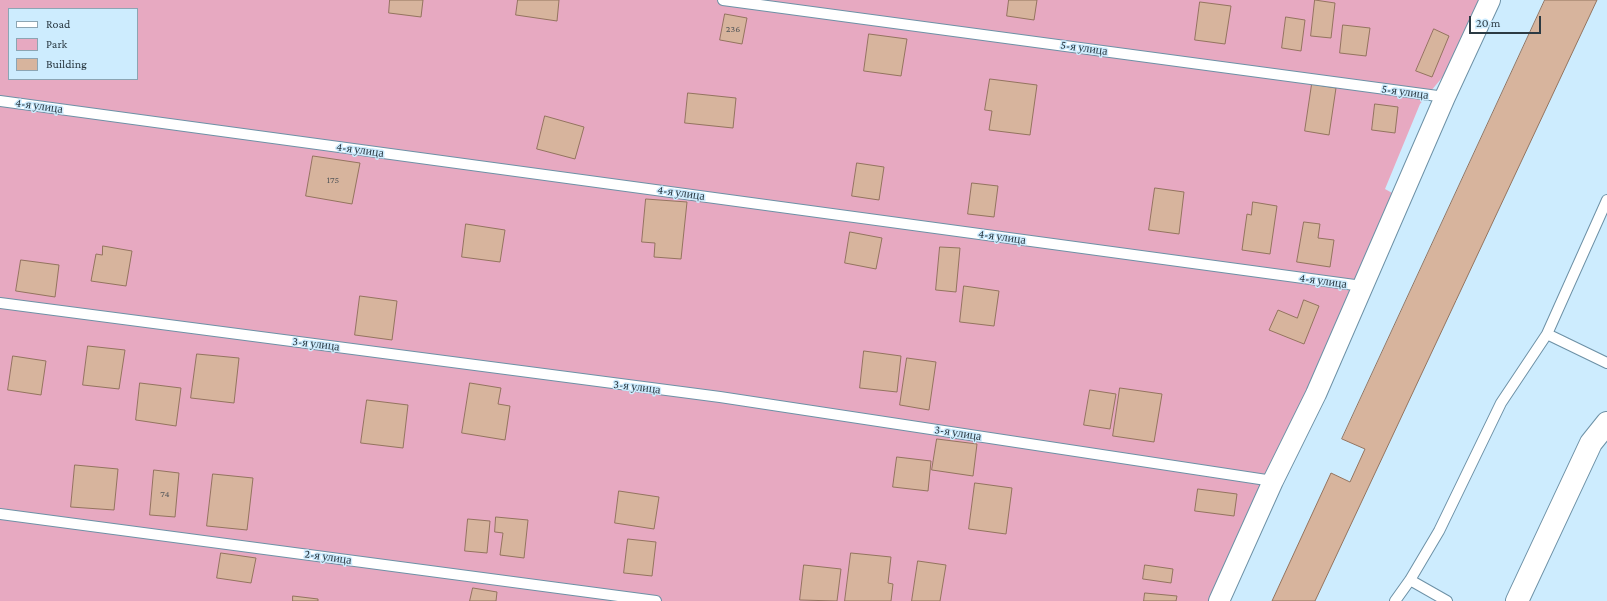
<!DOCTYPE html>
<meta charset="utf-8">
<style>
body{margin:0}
#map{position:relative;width:1607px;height:601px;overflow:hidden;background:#cdecfe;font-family:"Crimson Pro",serif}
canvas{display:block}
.legend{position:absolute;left:8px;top:8px;width:130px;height:72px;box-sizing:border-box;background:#cdecfe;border:1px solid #8ca5b3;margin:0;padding:5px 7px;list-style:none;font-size:12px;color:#2b3a43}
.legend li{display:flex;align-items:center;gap:8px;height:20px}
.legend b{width:20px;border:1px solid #8ca5b3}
.scale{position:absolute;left:1469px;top:16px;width:72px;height:18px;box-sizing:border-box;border:2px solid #2b3a43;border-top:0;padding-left:5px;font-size:12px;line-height:14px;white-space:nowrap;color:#2b3a43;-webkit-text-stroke:3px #cdecfe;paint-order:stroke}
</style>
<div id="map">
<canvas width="1607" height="601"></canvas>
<ul class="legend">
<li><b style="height:5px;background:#fff"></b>Road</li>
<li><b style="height:11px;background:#e7a9c1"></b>Park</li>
<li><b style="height:11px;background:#d7b49d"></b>Building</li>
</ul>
<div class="scale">20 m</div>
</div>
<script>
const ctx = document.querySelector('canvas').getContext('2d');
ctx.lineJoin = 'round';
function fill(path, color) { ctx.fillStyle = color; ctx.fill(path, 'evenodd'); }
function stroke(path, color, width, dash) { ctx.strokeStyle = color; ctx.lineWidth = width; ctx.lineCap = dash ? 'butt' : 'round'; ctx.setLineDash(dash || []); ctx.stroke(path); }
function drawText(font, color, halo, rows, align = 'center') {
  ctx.font = font + ' "Crimson Pro",serif'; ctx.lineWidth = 3; ctx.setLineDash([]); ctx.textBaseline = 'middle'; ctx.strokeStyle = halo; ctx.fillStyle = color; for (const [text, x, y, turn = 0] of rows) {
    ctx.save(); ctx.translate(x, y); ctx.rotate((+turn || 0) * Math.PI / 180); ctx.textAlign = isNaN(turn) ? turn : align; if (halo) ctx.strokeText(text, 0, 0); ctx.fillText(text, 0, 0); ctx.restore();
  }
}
const green = new Path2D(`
 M0 0H1481L1446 73 1420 104 1385 189 1394 194 1329 348 1259 491 1209 601H0ZM9 9H137V79H9Z`);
const building = new Path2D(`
 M390 0H423L421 17 389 13Z
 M518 0H559L557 21 516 15Z
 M1009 0H1037L1034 20 1007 16Z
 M1315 0 1335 3 1331 38 1311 36Z
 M1545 0H1597L1315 601H1272L1331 473 1350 482 1365 449 1342 439Z
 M1200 2 1231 6 1225 44 1195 40Z
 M725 14 747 18 742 44 720 40Z
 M1286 17 1305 20 1301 51 1282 48Z
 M1343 25 1370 28 1366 56 1340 53Z
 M1434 29 1449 36 1432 77 1416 71Z
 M869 34 907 39 901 76 864 71Z
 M990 79 1037 85 1030 135 989 130 992 111 985 110Z
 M1312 84 1336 88 1329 135 1305 131Z
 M688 93 736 98 733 128 685 123Z
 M1375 104 1398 107 1395 133 1372 130Z
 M545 116 584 127 575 159 537 149Z
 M313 156 360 163 352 204 306 196Z
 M857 163 884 167 879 200 852 196Z
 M972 183 998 186 994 217 968 214Z
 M1155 188 1184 192 1179 234 1149 230Z
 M646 199 687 202 681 259 654 257 655 243 642 242Z
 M1253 202 1277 206 1270 254 1242 250 1247 214 1251 215Z
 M1304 222 1320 224 1318 238 1334 240 1330 267 1297 262Z
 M466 224 505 230 500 262 462 257Z
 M850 232 882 238 876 269 845 263Z
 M103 246 132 251 126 286 91 281 96 254 102 255Z
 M940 247 960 248 956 292 936 290Z
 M21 260 59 265 55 297 16 291Z
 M964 286 999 291 994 326 960 322Z
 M360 296 397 301 392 340 355 335Z
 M1304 300 1319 306 1304 344 1269 330 1278 310 1297 318Z
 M88 346 125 350 119 389 83 385Z
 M864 351 901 356 897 392 860 388Z
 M197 354 239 358 234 403 191 398Z
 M13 356 46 361 41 395 8 390Z
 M907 358 936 362 929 410 900 405Z
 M140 383 181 388 176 426 136 420Z
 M470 383 501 388 498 404 510 406 505 440 462 433Z
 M1120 388 1162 394 1154 442 1113 436Z
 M1090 390 1116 394 1110 429 1084 425Z
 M367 400 408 405 403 448 361 443Z
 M937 439 977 444 973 476 932 470Z
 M897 457 931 461 928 491 893 487Z
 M75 465 118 469 114 510 71 507Z
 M154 470 179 473 175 517 150 515Z
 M213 474 253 478 247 530 207 526Z
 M975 483 1012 488 1006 534 969 529Z
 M1198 489 1237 494 1234 516 1195 511Z
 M619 491 659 497 654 529 615 523Z
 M496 517 528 520 524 558 500 555 503 533 495 532Z
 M468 519 490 521 487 553 465 551Z
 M628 539 656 542 652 576 624 573Z
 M221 553 256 558 251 583 217 578Z
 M851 553 891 557 888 583 893 584 891 601H845Z
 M918 561 946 565 940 601H912Z
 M804 565 841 569 837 601 800 600Z
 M1145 565 1173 569 1171 583 1143 579Z
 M473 588 497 592 496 601H470Z
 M1145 593 1177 596 1176 601H1144Z
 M293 596 318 599V601H293Z`);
const service = new Path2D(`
 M723 0 1445 97
 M0 101 1362 286
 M0 303 720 397 1273 481
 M1547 334 1607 363
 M0 514 656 601
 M1410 580 1447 601
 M1395 601 1410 580 1439 531 1501 403 1547 334 1607 200`);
const minor = new Path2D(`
 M1219 601 1273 481 1316 394 1445 97 1490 0`);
const secondary = new Path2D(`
 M1517 601 1591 443 1607 423`);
const numberNames = [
 ["236",733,29],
 ["175",333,180],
 ["74",165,494]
];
const streetNames = [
 ["5-я улица",1084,48,8],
 ["5-я улица",1405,92,8],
 ["4-я улица",39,106,8],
 ["4-я улица",360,150,8],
 ["4-я улица",681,193,8],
 ["4-я улица",1002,237,8],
 ["4-я улица",1323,281,8],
 ["3-я улица",316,344,7],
 ["3-я улица",637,387,7],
 ["3-я улица",958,433,9],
 ["2-я улица",328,557,8]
];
fill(green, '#e7a9c1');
fill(building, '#d7b49d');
stroke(building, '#94745f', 1);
stroke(service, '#6d91a6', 12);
stroke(minor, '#6d91a6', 22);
stroke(secondary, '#6d91a6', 24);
stroke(service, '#fff', 10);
stroke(minor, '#fff', 20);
stroke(secondary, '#fff', 22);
drawText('10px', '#56585a', null, numberNames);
drawText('12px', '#2b3a43', '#cdecfe', streetNames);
</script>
